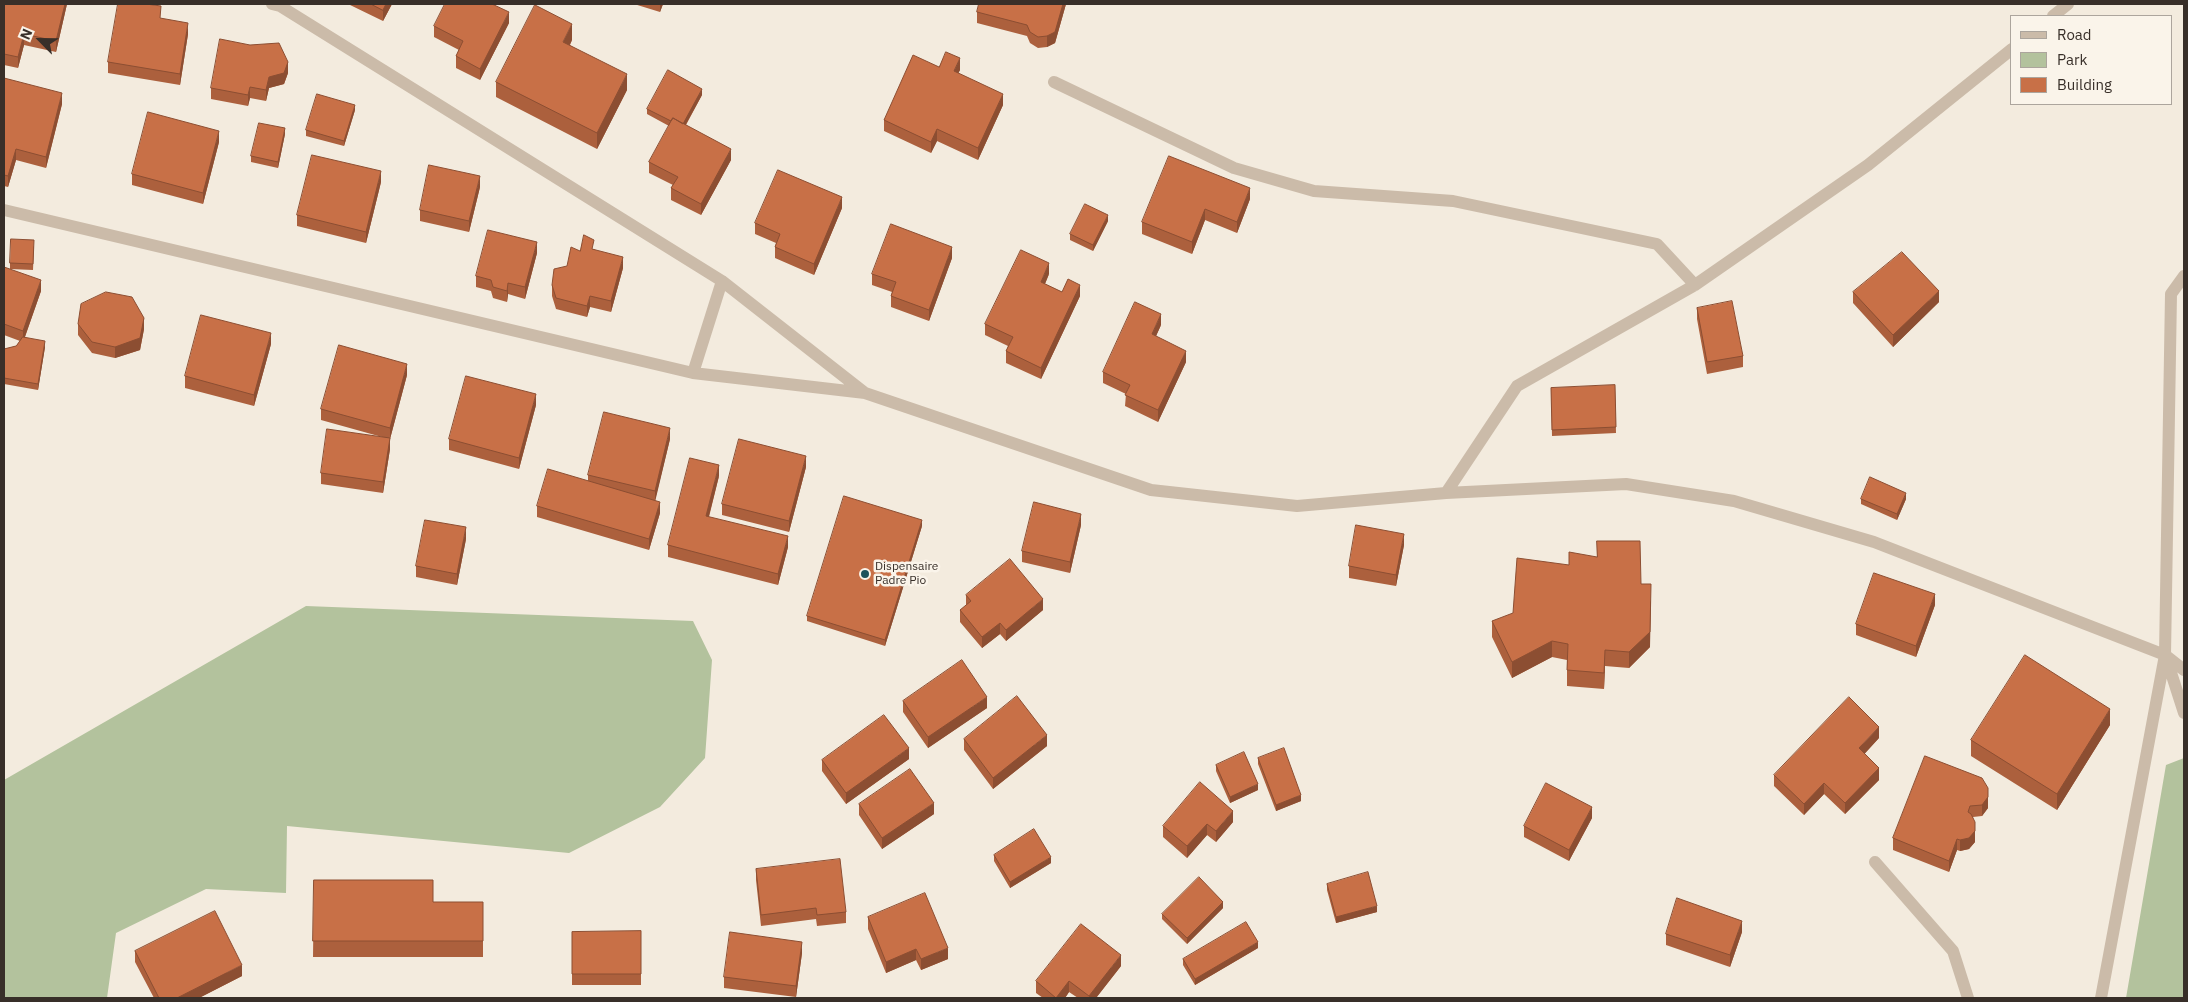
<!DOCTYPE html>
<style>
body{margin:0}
#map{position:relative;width:2188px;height:1002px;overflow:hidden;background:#f3ebde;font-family:"IBM Plex Sans",sans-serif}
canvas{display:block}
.frame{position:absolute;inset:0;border:5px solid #382f29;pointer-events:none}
.legend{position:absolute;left:2010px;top:15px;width:162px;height:90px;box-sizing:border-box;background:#faf4ea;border:1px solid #aca59d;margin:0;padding:6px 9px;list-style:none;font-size:15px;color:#382f29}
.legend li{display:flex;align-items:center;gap:10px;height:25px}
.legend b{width:25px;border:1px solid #aca59d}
.north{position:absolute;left:15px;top:15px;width:50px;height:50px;-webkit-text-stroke:4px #faf4ea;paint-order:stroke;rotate:293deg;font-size:14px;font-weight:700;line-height:20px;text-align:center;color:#382f29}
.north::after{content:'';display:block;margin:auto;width:18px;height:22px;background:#382f29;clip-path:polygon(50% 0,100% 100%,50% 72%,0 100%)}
</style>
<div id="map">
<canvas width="2188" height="1002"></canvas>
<div class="frame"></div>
<ul class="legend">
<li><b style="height:6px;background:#cbbba9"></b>Road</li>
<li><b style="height:14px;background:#b3c29d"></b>Park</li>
<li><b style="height:14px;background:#c87047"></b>Building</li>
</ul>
<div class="north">N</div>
</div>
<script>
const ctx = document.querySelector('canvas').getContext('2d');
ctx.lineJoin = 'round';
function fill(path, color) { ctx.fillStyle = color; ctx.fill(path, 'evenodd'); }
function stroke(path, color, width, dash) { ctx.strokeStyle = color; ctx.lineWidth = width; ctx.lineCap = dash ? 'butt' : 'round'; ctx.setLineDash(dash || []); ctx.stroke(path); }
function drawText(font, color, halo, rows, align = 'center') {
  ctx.font = font + ' "IBM Plex Sans",sans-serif'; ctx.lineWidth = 5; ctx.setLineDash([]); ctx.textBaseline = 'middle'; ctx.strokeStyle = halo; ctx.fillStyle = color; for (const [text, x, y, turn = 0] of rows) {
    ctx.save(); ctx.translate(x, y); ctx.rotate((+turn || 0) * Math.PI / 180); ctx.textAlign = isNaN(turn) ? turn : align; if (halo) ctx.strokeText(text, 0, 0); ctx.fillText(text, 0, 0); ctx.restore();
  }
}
const green = new Path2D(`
 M306 606 693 621 712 660 705 758 660 807 569 853 287 826 286 893 206 889 116 933 107 998H4V780Z
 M2184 758V998H2126L2166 765Z`);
const minor = new Path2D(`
 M272 4 280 6 722 281 865 393
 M2053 16 2068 4
 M1054 82 1234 168 1314 191 1453 201 1657 244 1695 285
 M4 210 693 373 865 393 1151 490 1297 506 1446 493 1626 484 1734 501 1874 542 2165 655 2184 670
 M693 373 722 281
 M1446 493 1517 386 1695 285 1868 165 2012 49
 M2166 657 2184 713
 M1875 862 1953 951 1968 998
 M2101 998 2165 655 2171 294 2184 276`);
const wall = new Path2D(`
 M4 4H67L56 52 24 45 18 68 4 65Z
 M348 4H392L383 21Z
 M634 4H663L660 12Z
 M979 4H1066L1055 43 1047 47 1038 48 1030 43 1027 36 977 23V12Z
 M161 19 188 34 180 85 108 73V62Z
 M509 23 480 80 456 68V56L459 50 434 37V26Z
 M572 40 570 45 627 90 597 149 496 97V82Z
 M939 67 960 70 958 73 1003 105 978 160 937 141 931 153 884 131V120Z
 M288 73 284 84 269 88 266 101 250 98 248 106 211 99V88Z
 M4 78 62 104 46 168 16 160 8 187 4 186Z
 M702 95 686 125 731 160 701 215 671 200V188L673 185 649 173V162L669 126 647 114V109Z
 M355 110 344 146 306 136V130Z
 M285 134 278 168 251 162V156Z
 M219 142 203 204 132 185V174Z
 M381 182 366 243 297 226V215Z
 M480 187 469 232 420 221V210Z
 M1250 199 1237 233 1205 220 1192 254 1142 234V222Z
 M842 208 814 275 775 258V247L776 243 755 234V223Z
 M1108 221 1093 251 1070 240V234Z
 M34 246 33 270 10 269V263Z
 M594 249 623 268 611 312 590 307 587 317 556 309 552 296V285L580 251Z
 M537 253 525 299 508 294 507 302 493 298 491 291 476 287V276Z
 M952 258 929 321 891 307V296L892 292 872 285V274Z
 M4 267 41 291 25 337 45 347 38 390 4 384V349L16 346 20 341 4 335Z
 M1049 274 1045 284 1062 292 1080 296 1041 379 1006 363V351L1008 346 985 335V324Z
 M1853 292 1939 302 1893 347 1853 303Z
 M1697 308 1743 356V367L1707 374 1697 319Z
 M78 324 144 329 140 350 115 358 92 353 78 335Z
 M1161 325 1156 336 1186 362 1158 422 1125 406 1126 394 1103 383V372Z
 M271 344 254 406 185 388V376Z
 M407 375 390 439V449L383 493 321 484V473L382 437 321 420V409Z
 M1615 385 1616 433 1552 436 1551 388Z
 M536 405 519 469 449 450V439Z
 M670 439 655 500 660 513 649 550 537 517V506L588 481V475Z
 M806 467 789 532 722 515V504Z
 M719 476 709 517 788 547 778 585 668 557V545Z
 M1861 499H1906L1897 520 1861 504Z
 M1081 525 1070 573 1022 562V551Z
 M922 526 885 646 807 621V616Z
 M466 539 457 585 416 577V566Z
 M1404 545 1396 586 1349 578V566Z
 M1641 584 1650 647 1629 668 1605 666 1604 689 1567 686V660L1552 657 1512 678 1492 637V621Z
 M966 595 1043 610 1006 641 1000 634 982 648 960 622V610L966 606Z
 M1935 605 1916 657 1856 635V624Z
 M903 701 987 708 928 748 903 712Z
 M2110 725 2057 810 1971 756V740Z
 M1879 738 1864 754 1879 780 1845 814 1824 794 1804 815 1774 786V775Z
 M964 739 1047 746 993 789 964 750Z
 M1925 756 1988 808 1982 816 1973 817 1975 842 1969 849 1960 851 1957 850 1949 872 1893 850V838Z
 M1258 758 1301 801 1276 811 1258 764Z
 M909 759 846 804 822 771V760Z
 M1216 765 1258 790 1230 803 1216 771Z
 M859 804 934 814 882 849 859 815Z
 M1592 818 1569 861 1524 837V826Z
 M1233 822 1216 842 1207 835 1187 858 1163 837V826Z
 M994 855 1051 863 1010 888 994 861Z
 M756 869 846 912V923L817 926 816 919 761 926 756 880Z
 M314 880 433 902H483V957H313Z
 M1327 884 1377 912 1336 923 1327 890Z
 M1223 908 1187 944 1162 919V914Z
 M868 917 948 959 921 970 916 960 886 973 868 929Z
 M641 931V985H572V932Z
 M1742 932 1730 967 1666 945V934Z
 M1258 948 1195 985 1183 965V959Z
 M135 951 242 976 199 998H154L135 962Z
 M802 953 796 997 724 988V977Z
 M1121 966 1096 998H1078L1069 992 1065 998H1043L1036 993V981Z`);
const shadedWall = new Path2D(`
 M65 4H67L56 52V41Z
 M386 4H392L383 21V10Z
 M660 4H663L660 12Z
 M1063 4H1066L1055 43 1047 47V36Z
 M509 12V23L480 80V69Z
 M188 23V34L180 85V74Z
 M572 24V40L563 58V42Z
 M24 34V45L18 68V57Z
 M960 58V70L954 82V71Z
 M288 62V73L284 84 269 88 266 101V90L269 77Z
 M627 74V90L597 149V133Z
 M250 87V98L248 106V95Z
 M702 89V95L681 133V127Z
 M62 93V104L46 168V157Z
 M1003 94V105L978 160V148Z
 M355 105V110L344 146V141Z
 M285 128V134L278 168V162Z
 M937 129V141L931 153V142Z
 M219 131V142L203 204V193Z
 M16 149V160L8 187V176Z
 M731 149V160L701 215V204Z
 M381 171V182L366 243V232Z
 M480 176V187L469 232V221Z
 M1250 188V199L1237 233V222Z
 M842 197V208L814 275V264Z
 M1205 209V220L1192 254V242Z
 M1108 215V221L1093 251V245Z
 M537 242V253L525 299V287Z
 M952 247V258L929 321V310Z
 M623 257V268L611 312V301Z
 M1049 263V274L1041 293V282Z
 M41 280V291L23 342V331Z
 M508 283V294L507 302V291Z
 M1080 285V296L1041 379V368Z
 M1939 291V302L1893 347V335Z
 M590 296V307L587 317V306Z
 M1161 314V325L1152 345V334Z
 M144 318V329L140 350 115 358V347Z
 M271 333V344L254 406V395Z
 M45 341V347L38 390V384Z
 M1186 351V362L1158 422V410Z
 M407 364V375L390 439V449L383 493V482L390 438V428Z
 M536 394V405L519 469V458Z
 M670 428V439L655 502V491Z
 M806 456V467L789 532V521Z
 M719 465V476L706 527V516Z
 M1906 493V499L1897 520V514Z
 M660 502V513L649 550V539Z
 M1081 514V525L1070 573V562Z
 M922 520V526L885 646V640Z
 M466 527V539L457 585V574Z
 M1404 534V545L1396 586V575Z
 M788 536V547L778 585V574Z
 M1935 594V605L1916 657V646Z
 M1043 599V610L1006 641V630Z
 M1651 600 1650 647 1629 668V652Z
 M1000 623V634L982 648V637Z
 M1552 641V657L1512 678V662Z
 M1605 650V666L1604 689V673Z
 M987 697V708L928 748V737Z
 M2110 709V725L2057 810V794Z
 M1879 727V738L1859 760V748Z
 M1047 735V746L993 789V778Z
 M909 748V759L846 804V793Z
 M1879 768V780L1845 814V803Z
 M1824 783V794L1804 815V804Z
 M1258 784V790L1230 803V797Z
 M1988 788V808L1982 816V805Z
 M1301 795V801L1276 811V805Z
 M934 803V814L882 849V838Z
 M1592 807V818L1569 861V850Z
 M1233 811V822L1216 842V831Z
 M1975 822V842L1969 849 1960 851V840Z
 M1207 824V835L1187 858V846Z
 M1957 839V850L1949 872V861Z
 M1051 857V863L1010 888V882Z
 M1223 902V908L1187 944V938Z
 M1377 906V912L1336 923V917Z
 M1742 921V932L1730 967V955Z
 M802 942V953L796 997V986Z
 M1258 942V948L1195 985V979Z
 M948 948V959L921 970V959Z
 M916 949V960L886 973V962Z
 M1121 955V966L1096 998H1089V996Z
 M242 965V976L199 998H177Z
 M1069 981V992L1065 998H1056Z`);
const building = new Path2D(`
 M4 4H65L56 41 24 34 18 57 4 54Z
 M118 4H146L161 6 160 18 188 23 180 74 108 62Z
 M371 4H386L383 10Z
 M445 4H492L509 12 480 69 456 56 463 41 434 26Z
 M979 4H1063L1055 32 1047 36 1038 37 1030 32 1027 25 977 12Z
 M535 5 572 24 563 42 627 74 597 133 496 82Z
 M220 39 250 45 279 43 288 62 284 73 269 77 266 90 250 87 248 95 211 88Z
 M946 52 960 58 954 71 1003 94 978 148 937 129 931 142 884 120 913 55 939 67Z
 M668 70 702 89 683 124 673 118 671 121 647 109Z
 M4 78 62 93 46 157 16 149 8 176 4 175Z
 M317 94 355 105 344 141 306 130Z
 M148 112 219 131 203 193 132 174Z
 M673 118 731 149 701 204 671 188 678 177 649 162Z
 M259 123 285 128 278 162 251 156Z
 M312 155 381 171 366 232 297 215Z
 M1169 156 1250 188 1237 222 1205 209 1192 242 1142 222Z
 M429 165 480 176 469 221 420 210Z
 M778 170 842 197 814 264 775 247 780 234 755 223Z
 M1085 204 1108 215 1093 245 1070 234Z
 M891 224 952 247 929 310 891 296 896 282 872 274Z
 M488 230 537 242 525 287 508 283 507 291 493 287 491 280 476 276Z
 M584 235 594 240 592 249 623 257 611 301 590 296 587 306 556 298 552 285 554 269 567 266 571 247 580 251Z
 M11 239 34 240 33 264 10 263Z
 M1021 250 1049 263 1041 282 1062 292 1068 279 1080 285 1041 368 1006 351 1013 337 985 324Z
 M1902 252 1939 291 1893 335 1853 292Z
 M4 267 41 280 23 331 4 324Z
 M106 292 132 297 144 318 140 338 115 347 92 342 78 324 81 304Z
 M1732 301 1743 356 1707 362 1697 308Z
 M1135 302 1161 314 1152 334 1186 351 1158 410 1125 395 1130 385 1103 372Z
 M201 315 271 333 254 395 185 376Z
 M23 337 45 341 38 384 4 378V349L16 346Z
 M339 345 407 364 390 428 321 409Z
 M466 376 536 394 519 458 449 439Z
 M1615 385 1616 427 1552 430 1551 388Z
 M604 412 670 428 655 491 588 475Z
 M327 429 390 438 383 482 321 473Z
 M739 439 806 456 789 521 722 504Z
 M690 458 719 465 706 516 788 536 778 574 668 545Z
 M548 469 660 502 649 539 537 506Z
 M1870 477 1906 493 1897 514 1861 499Z
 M844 496 922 520 885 640 807 616Z
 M1034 502 1081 514 1070 562 1022 551Z
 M425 520 466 527 457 574 416 566Z
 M1356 525 1404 534 1396 575 1349 566Z
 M1597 541H1640L1641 584H1651L1650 632 1629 652 1605 650 1604 673 1567 670 1568 644 1552 641 1512 662 1492 621 1513 613 1517 558 1569 565V552L1597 557Z
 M1010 559 1043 599 1006 630 1000 623 982 637 960 610 971 601 966 595Z
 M1874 573 1935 594 1916 646 1856 624Z
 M2025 655 2110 709 2057 794 1971 740Z
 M962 660 987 697 928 737 903 701Z
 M1017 696 1047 735 993 778 964 739Z
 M1849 697 1879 727 1859 748 1879 768 1845 803 1824 783 1804 804 1774 775Z
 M884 715 909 748 846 793 822 760Z
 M1284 748 1301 795 1276 805 1258 758Z
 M1244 752 1258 784 1230 797 1216 765Z
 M1925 756 1982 778 1988 788V797L1982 805 1970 806 1968 812 1971 814 1975 822V831L1969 838 1960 840 1957 839 1949 861 1893 838Z
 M910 769 934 803 882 838 859 804Z
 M1200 782 1233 811 1216 831 1207 824 1187 846 1163 826Z
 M1546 783 1592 807 1569 850 1524 826Z
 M1034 829 1051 857 1010 882 994 855Z
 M840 859 846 912 817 915 816 908 761 915 756 869Z
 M1368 872 1377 906 1336 917 1327 884Z
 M1199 877 1223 902 1187 938 1162 914Z
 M314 880H433V902H483V941H313Z
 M925 893 948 948 921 959 916 949 886 962 868 917Z
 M1677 898 1742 921 1730 955 1666 934Z
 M215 911 242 965 177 998H159L135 951Z
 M1246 922 1258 942 1195 979 1183 959Z
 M1081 924 1121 955 1089 996 1069 981 1056 998 1036 981Z
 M641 931V974H572V932Z
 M730 932 802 942 796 986 724 977Z`);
const markers = [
 [865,574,5,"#1e525b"]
];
const poiNames = [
 ["Dispensaire",875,567],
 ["Padre Pio",875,581]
];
fill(green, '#b3c29d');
stroke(minor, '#cbbba9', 12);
fill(wall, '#ac603d');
fill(shadedWall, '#8c4e32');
fill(building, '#c87047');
stroke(building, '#8c4e32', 1);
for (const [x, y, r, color] of markers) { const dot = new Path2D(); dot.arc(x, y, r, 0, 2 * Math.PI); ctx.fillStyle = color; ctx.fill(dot); stroke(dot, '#faf4ea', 2); }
drawText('12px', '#382f29', '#faf4ea', poiNames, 'left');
</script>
